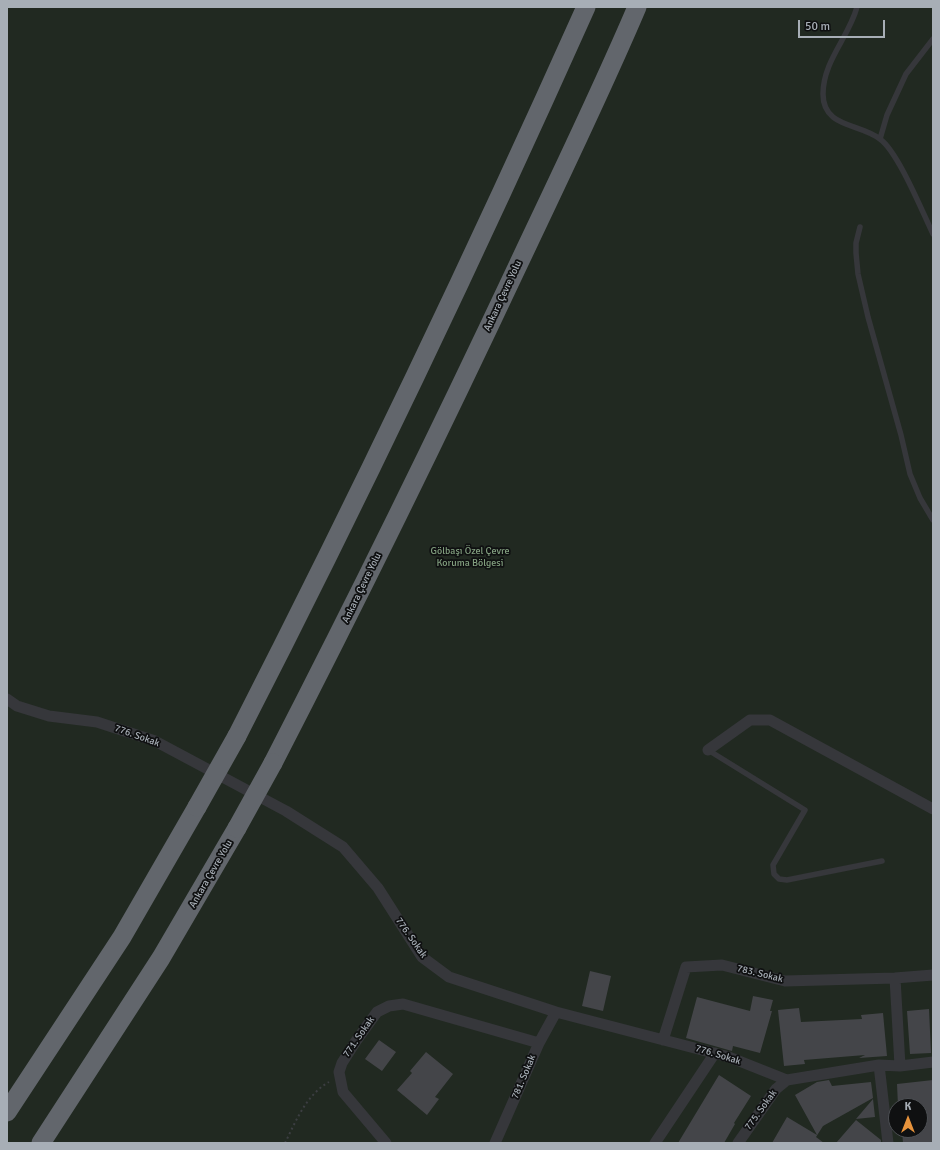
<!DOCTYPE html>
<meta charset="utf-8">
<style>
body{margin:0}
#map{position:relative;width:940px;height:1150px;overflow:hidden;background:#141516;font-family:Signika,sans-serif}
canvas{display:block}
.frame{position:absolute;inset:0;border:8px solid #a7aeb6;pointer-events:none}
.north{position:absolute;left:888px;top:1098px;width:40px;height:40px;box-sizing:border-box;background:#0f1011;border:1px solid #4c4f53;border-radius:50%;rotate:0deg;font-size:11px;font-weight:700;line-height:16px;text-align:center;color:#a7aeb6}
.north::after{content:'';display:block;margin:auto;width:14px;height:18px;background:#e7933c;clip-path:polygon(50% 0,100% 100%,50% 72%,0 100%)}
.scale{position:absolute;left:798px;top:20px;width:87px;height:18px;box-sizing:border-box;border:2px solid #a7aeb6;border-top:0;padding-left:5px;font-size:12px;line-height:14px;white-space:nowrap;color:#a7aeb6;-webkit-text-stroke:3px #0f1011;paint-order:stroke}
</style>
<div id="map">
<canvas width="940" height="1150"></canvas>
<div class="frame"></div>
<div class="north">K</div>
<div class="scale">50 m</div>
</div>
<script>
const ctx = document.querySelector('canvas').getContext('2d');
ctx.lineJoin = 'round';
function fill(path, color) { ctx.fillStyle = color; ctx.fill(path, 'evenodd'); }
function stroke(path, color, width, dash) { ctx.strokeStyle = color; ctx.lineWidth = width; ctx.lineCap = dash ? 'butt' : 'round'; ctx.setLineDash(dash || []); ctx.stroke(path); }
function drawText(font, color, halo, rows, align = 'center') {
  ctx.font = font + ' Signika,sans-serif'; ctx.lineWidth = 3.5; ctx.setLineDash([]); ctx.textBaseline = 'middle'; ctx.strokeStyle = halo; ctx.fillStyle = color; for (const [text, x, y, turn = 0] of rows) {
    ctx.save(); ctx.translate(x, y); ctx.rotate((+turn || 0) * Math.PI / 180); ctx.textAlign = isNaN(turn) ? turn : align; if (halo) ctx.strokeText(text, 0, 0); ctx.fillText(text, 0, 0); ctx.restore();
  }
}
const green = new Path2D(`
 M7 7H933V1143H7ZM896 1106H920V1130H896Z`);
const building = new Path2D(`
 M590 971 611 976 603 1011 582 1006Z
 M753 996 773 1000 770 1011H772L760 1053 733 1046 732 1051 686 1038 697 997 750 1011Z
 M799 1008 801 1022 862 1019 861 1015 883 1013 887 1056 859 1058 865 1055 804 1060 805 1064 784 1066 778 1010Z
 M929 1009 931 1053 910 1054 907 1011Z
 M379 1040 396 1052 382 1071 365 1059Z
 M426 1052 453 1074 435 1097 439 1099 427 1115 397 1090 412 1073 410 1071Z
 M719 1075 751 1096 734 1123 735 1124 724 1143H678Z
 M829 1080 832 1086 871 1082 873 1098 823 1126 816 1137 824 1143H772L787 1117 817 1135 795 1095 817 1082Z
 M933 1080V1143H903L902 1130H920V1106H898L897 1084Z
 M873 1099 875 1117 856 1119Z
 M856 1120 881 1140V1143H836Z`);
const path = new Path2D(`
 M285 1143C296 1121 306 1095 329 1082`);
const service = new Path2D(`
 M857 7C849 37 823 61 823 94 823 128 860 123 880 139 898 152 922 211 933 234
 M880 139 887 115 906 74 933 39
 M860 227 856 243V253L858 274 868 317 901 435 910 474 920 498 933 520
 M708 750 805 810 773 865 774 874 779 879 787 880 882 861`);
const minor = new Path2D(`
 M7 699 17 706 49 716 97 722 155 741 286 811 343 847 378 888 422 957 449 977 556 1012 729 1057 787 1080 879 1065 900 1066 933 1062
 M708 750 750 720H770L933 809
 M895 978 900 1066
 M663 1040 686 967 722 965 785 981 895 978 933 975
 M879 1065 888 1143
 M386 1143 343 1092 339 1072 342 1063 356 1041 377 1012 389 1006 403 1004 539 1043
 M495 1143 539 1043 556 1012
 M655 1143 715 1053
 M738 1143 776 1089 787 1080`);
const motorway = new Path2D(`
 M237 736C360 496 476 253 586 7
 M273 763C358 598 440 431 519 263 559 178 600 94 637 7
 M7 1112 122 937 197 807
 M41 1143 161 958 237 828`);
const motorwayBridge = new Path2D(`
 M197 807 237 736
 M237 828 273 763`);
const streetNames = [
 ["Ankara Çevre Yolu",503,296,-65],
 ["Ankara Çevre Yolu",362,588,-64],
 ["776. Sokak",137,736,20],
 ["Ankara Çevre Yolu",211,874,-60],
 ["776. Sokak",411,938,55],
 ["783. Sokak",760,974,14],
 ["771. Sokak",359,1037,-55],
 ["776. Sokak",718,1055,17],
 ["781. Sokak",524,1077,-67],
 ["775. Sokak",761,1110,-54]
];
const parkNames = [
 ["Gölbaşı Özel Çevre",470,551],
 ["Koruma Bölgesi",470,563]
];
fill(green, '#212921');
fill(building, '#444549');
stroke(path, '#3c3e42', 2, [2, 3]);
stroke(service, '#36373b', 5.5);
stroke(minor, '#36373b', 11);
stroke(motorway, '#62666c', 19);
stroke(motorwayBridge, '#62666c', 19);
drawText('10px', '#a7aeb6', '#0f1011', streetNames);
drawText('10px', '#829f7f', '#0f1011', parkNames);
</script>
